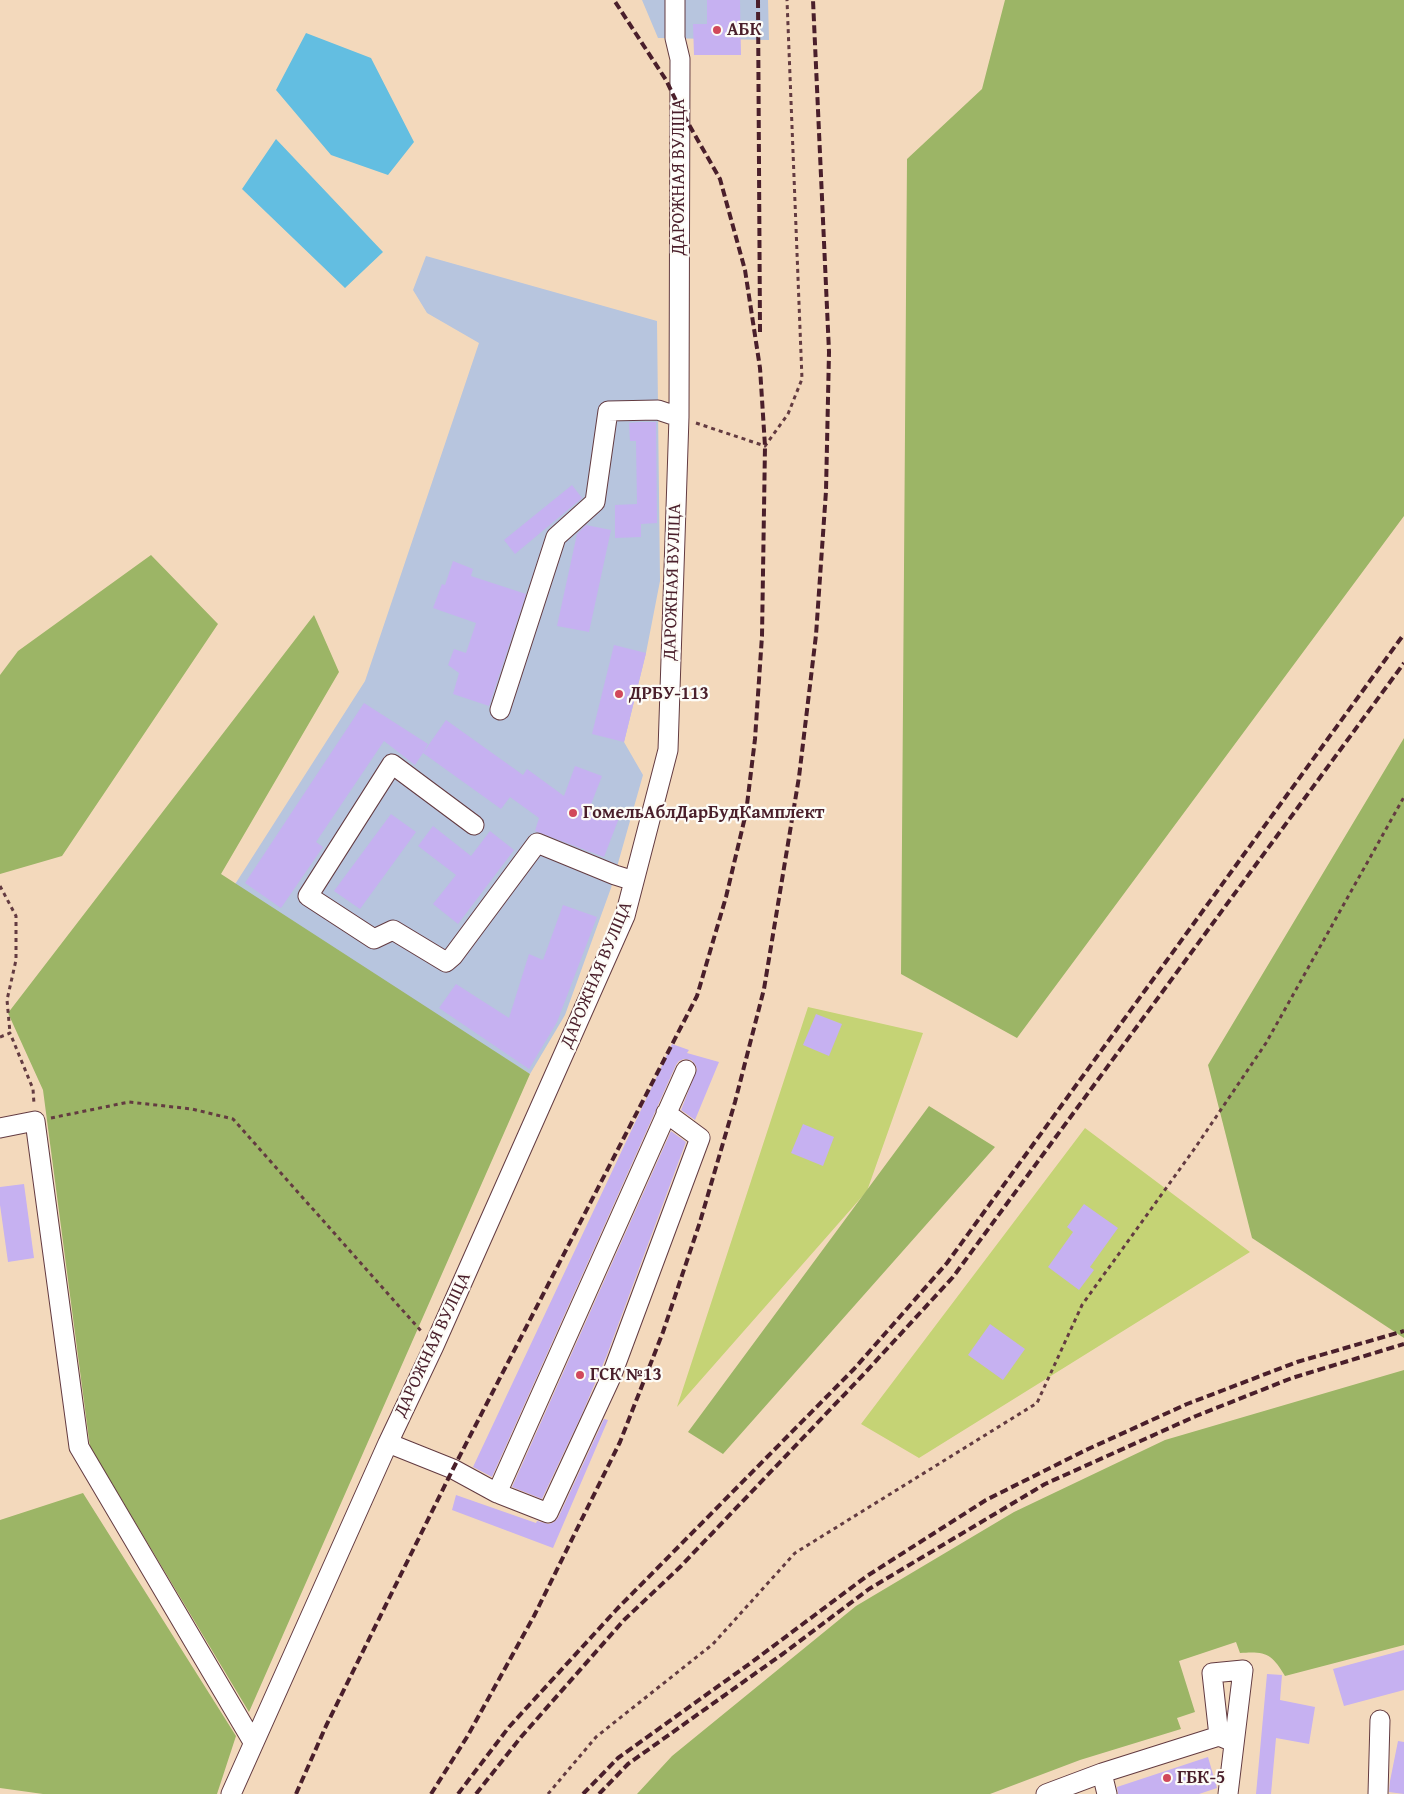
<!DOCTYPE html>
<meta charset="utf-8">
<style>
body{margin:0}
canvas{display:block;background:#f3d9bc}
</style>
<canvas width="1404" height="1794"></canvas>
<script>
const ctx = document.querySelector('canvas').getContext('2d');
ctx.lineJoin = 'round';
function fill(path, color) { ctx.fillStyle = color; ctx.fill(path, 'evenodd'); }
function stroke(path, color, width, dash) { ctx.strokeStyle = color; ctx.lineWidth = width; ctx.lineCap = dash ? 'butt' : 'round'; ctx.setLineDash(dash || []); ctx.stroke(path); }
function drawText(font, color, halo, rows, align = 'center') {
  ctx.font = font + ' "Gentium Book Plus",serif'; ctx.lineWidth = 4.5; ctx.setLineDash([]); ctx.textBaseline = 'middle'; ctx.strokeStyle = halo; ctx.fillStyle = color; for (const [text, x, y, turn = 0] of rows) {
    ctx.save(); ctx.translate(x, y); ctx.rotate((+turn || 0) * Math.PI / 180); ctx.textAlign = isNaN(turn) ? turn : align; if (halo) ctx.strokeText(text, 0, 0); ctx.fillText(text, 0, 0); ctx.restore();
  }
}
const industrial = new Path2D(`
 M642 0H768L769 40 658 38Z
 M426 256 657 321 660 581 646 653 624 742 643 775 611 888 565 1015 530 1074 232 889 365 681 479 343 427 313 413 290Z`);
const green = new Path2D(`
 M808 1007 923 1033 867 1191 677 1407Z
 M1085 1128 1250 1252 919 1458 861 1424Z`);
const forest = new Path2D(`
 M1005 0H1404V516L1017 1038 901 974 907 159 982 89Z
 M151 555 218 624 62 856 0 874V675L18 651Z
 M314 615 339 672 221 874 530 1074 249 1712 90 1447 43 1090 8 1013Z
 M1404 738V1338L1252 1238 1208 1065Z
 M929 1106 995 1147 723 1454 688 1432Z
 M1404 1370V1645L1285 1676C1272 1654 1266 1651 1240 1653L1236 1642 1179 1661 1195 1712 1177 1718 1181 1729 1080 1760 990 1794H637L672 1756 856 1606 1014 1512 1165 1440Z
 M83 1493 236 1736 217 1794H43L0 1788V1520Z`);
const water = new Path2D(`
 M306 33 371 58 414 142 388 175 331 155 276 90Z
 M276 139 383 252 345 288 242 189Z`);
const building = new Path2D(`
 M707 0H740L741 55H694L693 24H707Z
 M639 422H656L657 523 641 524V537L615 538V505L637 504 636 441H630L629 423Z
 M572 485 582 498 515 554 504 540Z
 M586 525 611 530 589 632 557 626 577 534Z
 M453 561 473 569 471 576 526 594 489 706 453 694 459 673 448 665 454 649 466 653 476 623 433 608 442 584 445 585Z
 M614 645 646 653 624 742 592 734Z
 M364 703 428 744 423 753 446 720 523 775 527 769 564 796 575 766 602 776 590 807 619 818 604 857 535 831 539 818 510 797 501 809 423 753 415 765 384 741 316 842 323 847 281 908 245 883Z
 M391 814 416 832 360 909 334 891Z
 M433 826 471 856 490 831 514 850 458 924 433 904 456 875 418 846Z
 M563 905 597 917 557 1022 529 1069 439 1008 456 984 509 1018 529 954 543 960Z
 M816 1014 842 1024 829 1056 803 1045Z
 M672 1044 689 1050 687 1053 719 1062 695 1120 681 1110 697 1069 695 1064 691 1060 684 1059 679 1061 676 1065 492 1477 473 1467Z
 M803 1124 834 1137 823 1166 791 1153Z
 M671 1131 686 1142 607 1355 582 1414 542 1499 512 1487Z
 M24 1184 34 1258 8 1262 0 1205V1187Z
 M1084 1204 1118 1228 1090 1267 1094 1270 1079 1290 1048 1267 1073 1232 1067 1227Z
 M990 1324 1025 1349 1003 1380 968 1355Z
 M604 1419 608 1420 553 1548 452 1510 456 1495 536 1523 537 1521 549 1524 554 1522 558 1518Z
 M1404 1650V1690L1344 1706 1333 1669Z
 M1267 1674 1282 1675 1280 1700 1315 1707 1309 1744 1276 1738 1271 1794H1256Z
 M1398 1741 1404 1742V1794L1389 1792 1390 1781Z
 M1208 1757 1217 1788 1199 1794H1118L1117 1787Z`);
const path = new Path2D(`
 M696 423 765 446 788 414 802 379 787 0
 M0 886 16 916V960L7 1000 10 1033
 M0 1037 10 1033 33 1089 34 1104
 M51 1118 129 1102 192 1109 233 1119 421 1331
 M548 1794 596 1737 713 1644 795 1553 1037 1403 1082 1305 1195 1148 1266 1043 1404 797`);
const minor = new Path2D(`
 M500 710 556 537 595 502 608 411 658 410 679 417
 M474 825 392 764 308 896 374 939 393 930 446 962 453 956 537 843 615 875 634 881
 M0 1128 35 1121 79 1447 253 1742
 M388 1443 453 1469 497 1493 686 1070
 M497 1493 548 1513 611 1377 700 1138 666 1113
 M1219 1736 1212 1673 1243 1670 1228 1794
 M1102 1773 1107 1794
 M231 1794 388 1443 434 1346 625 916 668 750 679 417 680 59 675 38V0
 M1046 1794 1102 1773 1219 1736 1231 1741
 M1378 1794 1380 1720`);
const rail = new Path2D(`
 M758 0 760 332
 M296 1794 326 1726 453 1469 697 996 726 897 746 813 755 739 762 636 765 446 760 368 745 270 720 179 680 109 666 80 614 0
 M431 1794 467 1737 534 1616 620 1442 663 1332 700 1222 735 1102 764 989 799 777 816 635 826 491 829 352 813 0
 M458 1794 509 1727 617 1609 854 1369 947 1263 1404 634
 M476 1794 521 1737 624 1620 680 1567 862 1376 953 1277 1404 663
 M583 1794 618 1758 752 1662 867 1576 986 1500 1086 1450 1187 1404 1297 1362 1404 1331
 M599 1794 628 1764 784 1653 869 1589 1045 1484 1196 1416 1292 1378 1404 1344`);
const markers = [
 [717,30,5,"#d1495b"],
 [619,694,5,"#d1495b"],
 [573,813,5,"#d1495b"],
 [580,1375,5,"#d1495b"],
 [1167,1778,5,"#d1495b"]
];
const poiNames = [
 ["АБК",727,30],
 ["ДРБУ-113",629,694],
 ["ГомельАблДарБудКамплект",583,813],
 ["ГСК №13",590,1375],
 ["ГБК-5",1177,1778]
];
const streetNames = [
 ["ДАРОЖНАЯ ВУЛІЦА",679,177,-90],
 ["ДАРОЖНАЯ ВУЛІЦА",673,582,-88],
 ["ДАРОЖНАЯ ВУЛІЦА",597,975,-67],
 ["ДАРОЖНАЯ ВУЛІЦА",433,1345,-65]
];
fill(industrial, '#b7c5de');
fill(green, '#c5d375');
fill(forest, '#9cb566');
fill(water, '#63bee1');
fill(building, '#c6b1f1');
stroke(minor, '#633b41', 21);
stroke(path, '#633b41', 3, [4, 4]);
stroke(minor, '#fff', 19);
stroke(rail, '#4a1f2b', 4, [8, 4]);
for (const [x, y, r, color] of markers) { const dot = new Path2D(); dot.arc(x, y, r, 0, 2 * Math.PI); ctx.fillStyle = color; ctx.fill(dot); stroke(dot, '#fdfcf7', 2); }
drawText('bold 18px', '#4a1f2b', '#fdfcf7', poiNames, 'left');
drawText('18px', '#4a1f2b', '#fdfcf7', streetNames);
</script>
